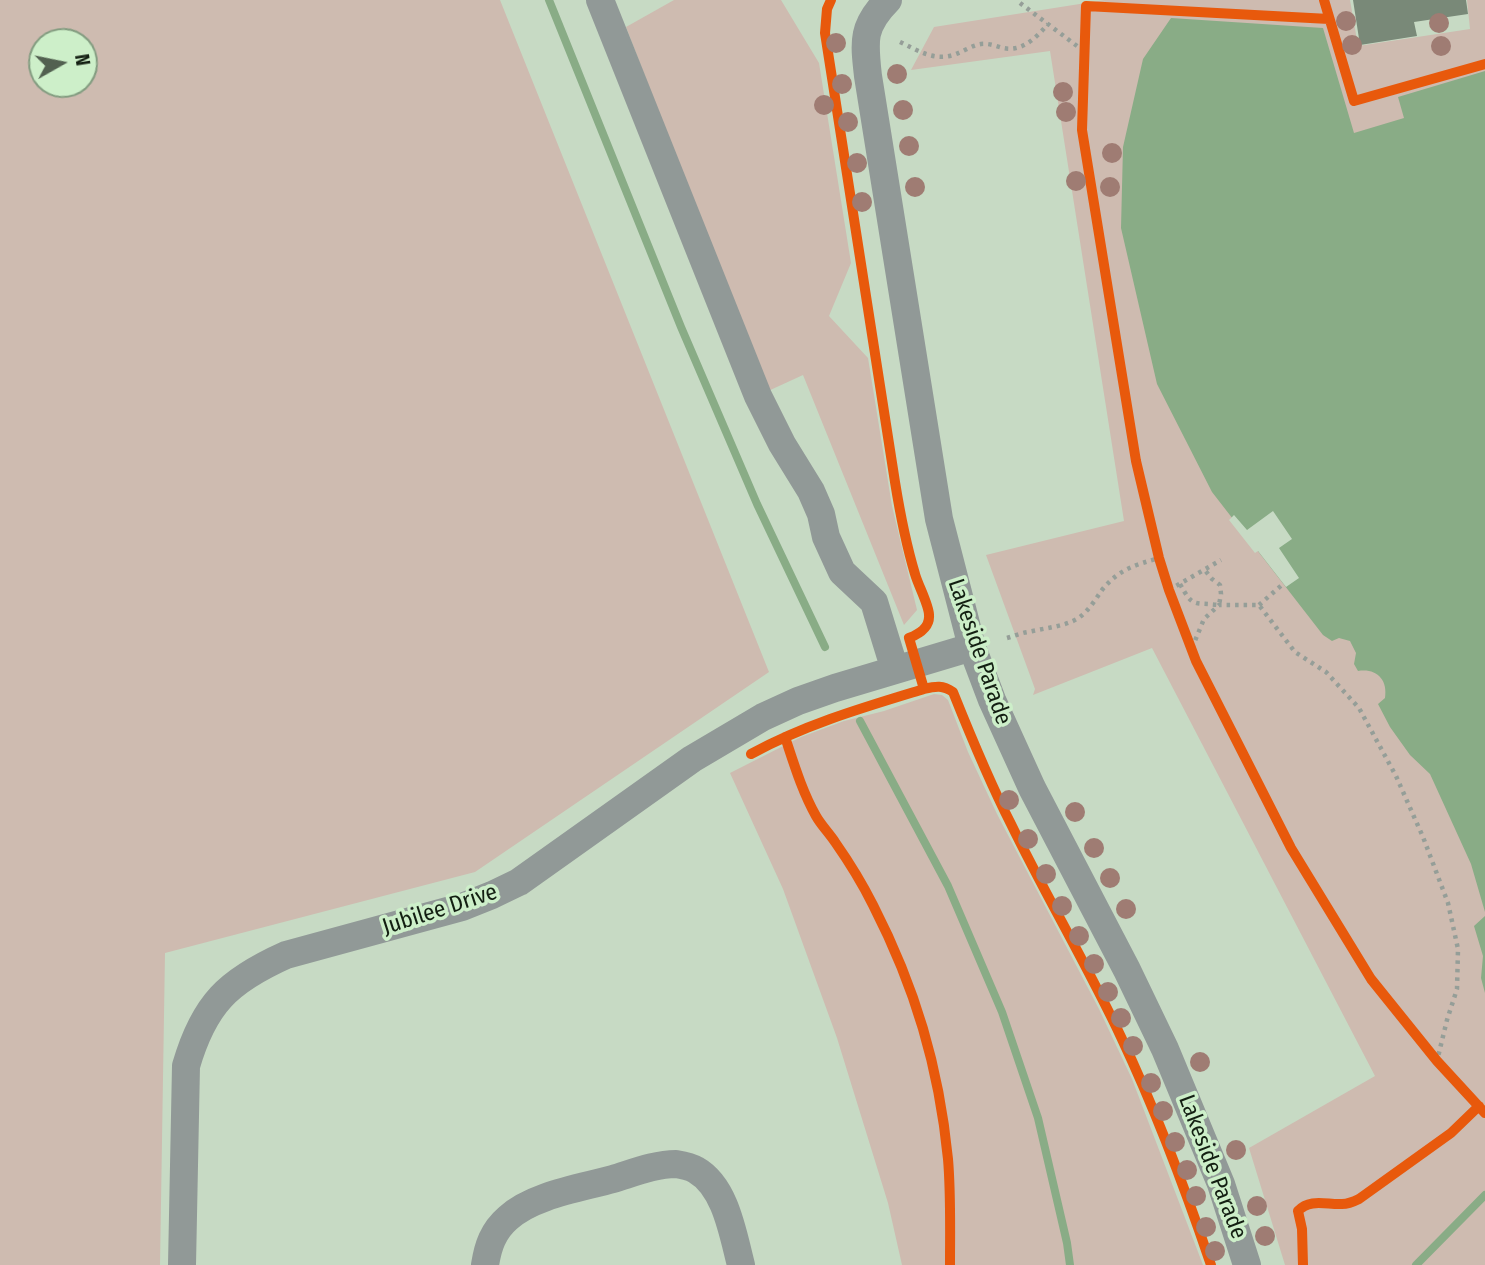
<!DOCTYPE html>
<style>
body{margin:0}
#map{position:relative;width:1485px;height:1265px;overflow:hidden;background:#c7dac4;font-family:"Fira Sans Condensed",sans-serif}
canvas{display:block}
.north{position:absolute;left:28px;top:28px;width:70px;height:70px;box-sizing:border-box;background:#cdefc9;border:2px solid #839c80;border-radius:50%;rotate:81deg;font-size:19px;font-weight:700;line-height:28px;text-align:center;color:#131f12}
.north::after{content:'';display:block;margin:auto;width:24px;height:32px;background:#526050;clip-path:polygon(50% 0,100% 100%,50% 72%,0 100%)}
</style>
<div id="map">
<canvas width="1485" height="1265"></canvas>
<div class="north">N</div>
</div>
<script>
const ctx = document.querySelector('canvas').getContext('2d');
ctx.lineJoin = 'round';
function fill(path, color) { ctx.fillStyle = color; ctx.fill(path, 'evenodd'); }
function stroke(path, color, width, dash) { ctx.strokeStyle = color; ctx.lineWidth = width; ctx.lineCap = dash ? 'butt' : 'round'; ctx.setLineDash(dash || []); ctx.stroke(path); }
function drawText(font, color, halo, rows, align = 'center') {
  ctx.font = font + ' "Fira Sans Condensed",sans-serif'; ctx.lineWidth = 7; ctx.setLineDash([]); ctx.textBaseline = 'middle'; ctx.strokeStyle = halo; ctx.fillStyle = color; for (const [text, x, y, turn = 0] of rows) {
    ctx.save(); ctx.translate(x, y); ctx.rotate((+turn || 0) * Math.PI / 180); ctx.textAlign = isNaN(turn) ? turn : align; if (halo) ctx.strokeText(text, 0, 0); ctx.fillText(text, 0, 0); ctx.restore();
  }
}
const green = new Path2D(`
 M0 0H500L769 672 475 872 165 953 160 1265H0ZM42 42H84V84H42Z
 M674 0H781L819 63 851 263 829 316 868 358 892 506 917 610 904 625 803 375 766 392 626 27Z
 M1105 0H1350L1358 46 1470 29 1467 0H1485V1265H1285L1249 1148 1375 1076 1152 648 1033 695 1035 689 986 555 1124 521 1050 51 911 70 934 27Z
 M934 694 942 695 948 700 968 752 997 814 1099 1009 1132 1079 1203 1265H902L888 1203 837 1038 783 889 730 773 801 737 844 721 884 711Z`);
const water = new Path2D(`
 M1171 18 1323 28 1354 133 1404 118 1398 97 1485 71V912L1471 864 1430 774 1410 755 1390 727 1378 704 1385 698C1388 679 1376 668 1358 671L1354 664 1356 653 1350 641 1339 638 1332 641 1323 635 1212 492 1157 384 1121 228 1123 147 1143 59Z
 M1485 916V993L1481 978 1483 956 1474 926Z`);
const pier = new Path2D(`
 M1273 511 1292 539 1279 548 1299 578 1286 587 1258 551 1255 553 1229 520 1234 515 1247 530Z`);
const stream = new Path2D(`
 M549 0 681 327 757 504 825 647
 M860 721 948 886 1002 1012 1038 1118 1067 1243 1070 1265
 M1416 1265 1485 1195`);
const building = new Path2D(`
 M1353 0H1466L1468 14 1414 22 1417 36 1360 45Z`);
const path = new Path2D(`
 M1020 3 1085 52
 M900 42C919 51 935 62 956 54 964 51 973 45 981 44 988 43 996 46 1003 48 1022 52 1036 38 1048 24
 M1180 584C1193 608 1193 602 1219 605L1221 594 1220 585 1212 579 1204 569
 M1169 590 1221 560
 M1259 605 1283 584
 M1007 638C1014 636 1021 633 1028 632 1045 628 1062 627 1077 619 1088 612 1095 600 1102 590 1119 569 1135 565 1159 558
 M1192 648 1204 619 1219 605H1259L1295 652 1326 672 1359 708 1396 776 1423 837 1448 903 1458 949 1457 989 1447 1020 1437 1061`);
const minor = new Path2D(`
 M600 0 758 396 782 444 811 491 821 514 826 537 842 572 874 602 895 670
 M888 0C862 26 864 41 868 76L939 519 972 647 992 700 1032 788 1127 970 1165 1049 1221 1184 1247 1265
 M182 1265 186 1066C204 1004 228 981 286 955L462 907 492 895 519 882 692 759 763 717 798 701 835 688 972 647
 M485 1265C488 1246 493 1231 508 1218 533 1195 581 1188 613 1179 633 1173 655 1164 676 1164 682 1165 691 1167 696 1170 726 1187 733 1235 741 1265`);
const cycleway = new Path2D(`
 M831 0 827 9 825 33 895 482C900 513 906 544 915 574 918 585 929 605 929 615 930 628 919 634 909 638L924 689
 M1324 0 1354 101 1485 64
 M1329 19 1086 6 1082 130 1136 461 1159 558 1169 590 1196 661 1291 848 1371 979 1437 1061 1485 1113
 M785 737C794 764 802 791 816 816 821 825 829 833 835 842 849 862 862 883 873 905 915 987 939 1067 948 1159 951 1194 950 1230 950 1265
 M751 754C806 724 865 707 924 689 936 686 943 685 953 692 971 737 989 781 1011 824 1046 896 1087 965 1121 1037 1156 1111 1185 1188 1211 1265
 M1303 1265 1302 1229 1298 1211C1310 1198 1327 1205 1342 1204 1348 1204 1353 1202 1359 1199L1451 1133 1479 1106`);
const trees = [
 [1346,21],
 [1439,23],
 [836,43],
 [1352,45],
 [1441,46],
 [897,74],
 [842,84],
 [1063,92],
 [824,105],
 [903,110],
 [1066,112],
 [848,122],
 [909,146],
 [1112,153],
 [857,163],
 [1076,181],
 [915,187],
 [1110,187],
 [862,202],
 [1009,800],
 [1075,812],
 [1028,839],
 [1094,848],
 [1046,874],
 [1110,878],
 [1062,906],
 [1126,909],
 [1079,936],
 [1094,964],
 [1108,992],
 [1121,1018],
 [1133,1046],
 [1200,1062],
 [1151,1083],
 [1163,1111],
 [1175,1142],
 [1236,1150],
 [1187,1170],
 [1196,1196],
 [1257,1206],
 [1206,1227],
 [1265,1236],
 [1215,1251]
];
const streetNames = [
 ["Lakeside Parade",979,652,71],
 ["Jubilee Drive",440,910,-18],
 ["Lakeside Parade",1212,1167,69]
];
fill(green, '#cebbb0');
fill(water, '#89ac86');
fill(pier, '#c7dac4');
stroke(stream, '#89ac86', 8);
fill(building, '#798978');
stroke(path, '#959e98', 4.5, [3.5, 5]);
stroke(minor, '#919997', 28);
stroke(cycleway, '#e8590c', 10);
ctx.fillStyle = '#9f7c73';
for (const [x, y] of trees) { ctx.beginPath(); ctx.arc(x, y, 10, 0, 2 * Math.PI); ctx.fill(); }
drawText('23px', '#131f12', '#cdefc9', streetNames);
</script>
